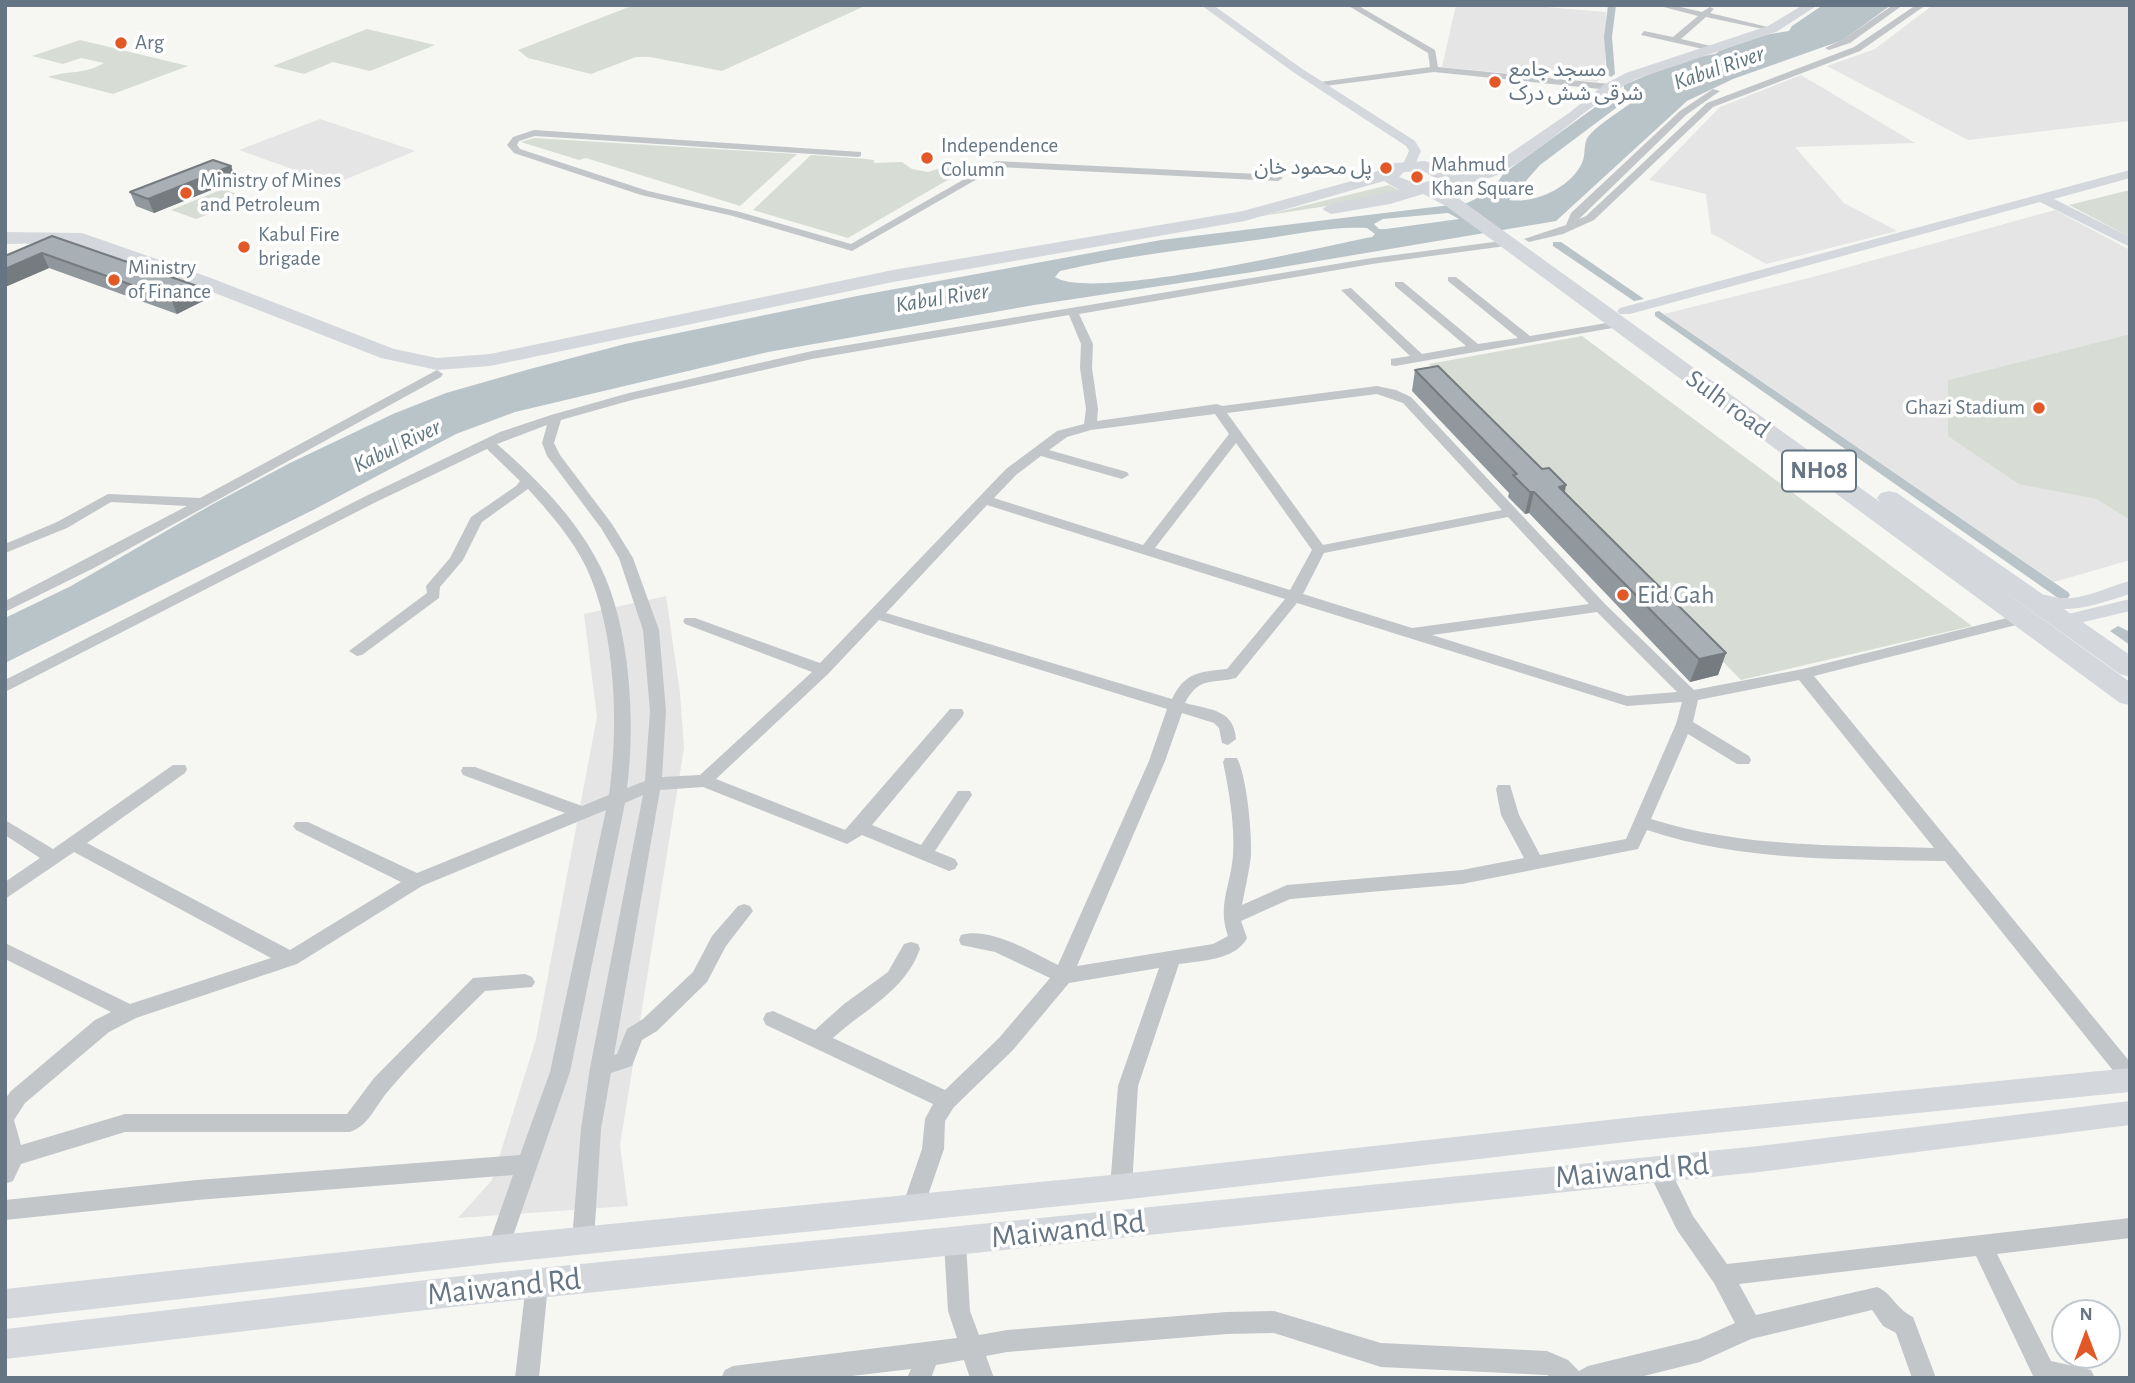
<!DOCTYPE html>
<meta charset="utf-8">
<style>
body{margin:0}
#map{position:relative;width:2135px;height:1383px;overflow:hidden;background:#f6f6f3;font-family:"Alegreya Sans",sans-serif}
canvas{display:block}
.frame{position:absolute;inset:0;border:7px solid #657584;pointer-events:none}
.north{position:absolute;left:2051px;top:1299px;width:70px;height:70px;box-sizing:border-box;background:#fff;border:2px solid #c1c8ce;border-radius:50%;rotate:0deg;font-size:19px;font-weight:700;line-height:28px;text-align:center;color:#657584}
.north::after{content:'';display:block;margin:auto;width:24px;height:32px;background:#e25927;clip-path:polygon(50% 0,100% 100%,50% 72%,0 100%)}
</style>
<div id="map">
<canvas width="2135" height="1383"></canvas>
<div class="frame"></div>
<div class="north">N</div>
</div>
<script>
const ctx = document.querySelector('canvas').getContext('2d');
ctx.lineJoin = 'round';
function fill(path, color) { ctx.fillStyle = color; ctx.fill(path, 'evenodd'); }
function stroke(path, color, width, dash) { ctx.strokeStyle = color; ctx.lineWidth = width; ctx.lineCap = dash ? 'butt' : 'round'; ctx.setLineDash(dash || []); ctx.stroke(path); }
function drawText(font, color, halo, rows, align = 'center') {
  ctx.font = font + ' "Alegreya Sans","Noto Sans Arabic",sans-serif'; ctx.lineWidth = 7; ctx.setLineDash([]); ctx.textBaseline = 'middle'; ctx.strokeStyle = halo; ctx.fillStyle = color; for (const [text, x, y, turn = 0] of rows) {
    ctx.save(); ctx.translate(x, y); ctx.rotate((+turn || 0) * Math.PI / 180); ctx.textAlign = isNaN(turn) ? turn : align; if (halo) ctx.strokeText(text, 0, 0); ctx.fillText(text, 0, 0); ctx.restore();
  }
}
const built = new Path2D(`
 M1456 5H1520L1606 12 1605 72 1597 82 1442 67Z
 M1933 5H2130V121L1968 140 1827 66 1875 49Z
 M1801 75 1915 143 1795 147 1844 203 1897 231 1766 264 1711 233 1706 194 1649 180 1720 107Z
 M320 119 415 151 334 184 239 150Z
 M2055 210 2130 250V334L1948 380 2019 483 2096 499 2130 520V560L2054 582 1664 314 1809 278Z
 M666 596 680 693 684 748 620 1145 628 1206 458 1218 492 1180 536 1039 597 717 584 614Z`);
const green = new Path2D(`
 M634 5H867L722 71 650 57H636L591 74 528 58 518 50Z
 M367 29 435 45 370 71 333 62 304 74 273 66Z
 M80 40 188 66 113 94 48 77C69 70 83 75 104 63L81 58 63 64 32 56Z
 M534 138 797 154 740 206 586 158 579 160 521 142Z
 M811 155 867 159 874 160V163L902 162 912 169 928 172 954 164 975 167 944 182 848 238 753 210Z
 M1389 185 1400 191 1394 196 1261 216Z
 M223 189 248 198 196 219 171 210Z
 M2130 190V237L2069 205Z
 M2130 334V520L2096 499 2019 484 1948 436V380Z
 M1582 336 1972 626 1741 680 1429 364Z`);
const water = new Path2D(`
 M1823 5H1891L1843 40 1733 79 1687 101 1556 221 1253 272 1034 305 831 341 768 352 515 412 456 434 315 509 5 663V618L71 586 211 505 290 463 393 414 446 393 530 369 625 344 857 296 1161 240 1467 203 1492 191 1503 174 1609 97 1624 92V85L1682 60 1715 54 1724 48 1764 35 1789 31 1792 26ZM1628 99H1632L1631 103C1619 112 1596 126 1588 137 1583 144 1586 155 1582 163 1571 187 1535 204 1509 200L1540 165ZM1448 213 1459 219 1386 229H1379L1374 224 1383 219ZM1367 228 1375 234 1372 237C1320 247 1092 302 1055 277L1060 271C1124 256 1190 249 1256 240 1292 235 1331 226 1367 228Z`);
const canal = new Path2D(`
 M1608 5H1616L1612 37 1615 74 1611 77 1607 74 1604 37Z
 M1553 242H1561L1644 299 1634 301 1553 246Z
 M1659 311 2068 592 2070 595 2068 598H2058L1655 316V312Z
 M2118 626 2130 632V645L2110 631Z`);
const street = new Path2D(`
 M1347 5H1357L1435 50 1438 67 1610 84 1614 87 1610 90 1434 72 1317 87V83L1320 82 1430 67 1428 53Z
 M1656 5H1672L1702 12 1710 7 1714 9 1710 13 1776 29 1772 31 1706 17 1681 39 1715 47V51H1712L1641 35 1644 31 1673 37 1698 16Z
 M1893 5H1903L1850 43 1829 50 1825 48 1844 39Z
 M1916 5H1926L1860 51 1713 107 1594 220 1563 234 1529 242 1524 239 1566 225 1571 213 1680 111 1713 89 1720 91 1686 115 1579 219 1586 216 1707 103 1854 47Z
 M534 130 861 152V156L858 157 535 136 519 141 517 145 520 149 648 191 740 212 851 244 996 161 1278 175 1283 178 1278 181 998 167 852 251 733 216 641 195 514 153 507 145 513 137Z
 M1509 240 1514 243 1513 245 1372 264 1079 314 1093 344 1092 368 1098 409 1097 421 1217 404 1222 406 1377 386 1396 390 1411 397 1605 604 1694 690 1803 669 2023 614 2028 616 2030 619 2028 622 1814 676 2130 1062V1086L2123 1083 1945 861C1845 859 1742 862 1647 830L1638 849 1462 884 1290 899 1241 921 1247 938C1236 960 1200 961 1179 964L1138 1086 1132 1187 1129 1194 1121 1197 1113 1194 1110 1187 1118 1086 1159 968 1069 983 1013 1050 954 1107 945 1121 944 1149 924 1207 921 1214 913 1217 905 1214 902 1207 922 1149 925 1119 933 1104 766 1025 763 1019 766 1013 773 1011 815 1030 844 1004 888 972 904 944 911 942 918 944 920 949C905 991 865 1009 833 1038L945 1090 999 1038 1050 978 995 952 961 945 959 940 961 935C989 926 1034 953 1058 965L1149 761 1167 709 879 620 828 674 716 779 845 830 950 709H962L964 713 962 717 872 825 921 845 958 791H970L972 795 935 851 955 859 958 864 955 869 949 871 862 835 847 844 703 787 660 790 614 1055 617 1054 627 1029 643 1019 693 972 712 936 738 906 744 904 750 906 753 911 726 946 707 982 657 1031 642 1040 632 1066 611 1073 601 1129 594 1240 591 1247 583 1250 575 1247 572 1240 581 1129 590 1068 643 795 625 803 570 1072 506 1256 498 1259 490 1256 487 1249 513 1175 197 1200 5 1220V1200L197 1180 520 1155 550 1072 606 810 422 886 297 964 136 1018 109 1032 25 1103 14 1120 21 1145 125 1114H347L374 1078 473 978 525 974 532 977 535 982 532 987 485 991C453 1023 419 1055 390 1089 376 1104 370 1125 350 1132H125L21 1164 13 1181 5 1184V1099L11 1091 95 1020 111 1012 5 959V943L130 1004 271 958 74 852 5 899V882L40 858 5 835V820L53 849 173 765H185L187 769 185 773 87 843 290 950 401 882 296 830 293 826 296 822H308L417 873 565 813 463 775 461 771 463 767H475L582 806 609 795C619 727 616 630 586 567 572 538 549 512 528 489L482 522 463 560 440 587 439 598 362 655 357 656 349 651 427 593 426 586 450 558 471 517 516 486 520 481 487 449 374 503 5 692V680L364 497 500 432 551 415 629 393 812 351 1372 258ZM1069 315 1081 344 1080 368 1086 409 1084 424 1057 431 1006 469 820 663 695 618H685L683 621 685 624 812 672 700 775 662 777 666 711 659 630 633 558 612 524 560 455 554 443 561 420 632 400 812 359ZM1377 394 1403 403 1502 510 1323 545 1227 413ZM1215 414 1229 434 1143 545 994 498 1016 475 1041 456 1122 479 1129 475 1127 472 1049 450 1067 437 1091 430ZM547 425 542 443 547 456 601 528 619 558 643 630 650 711 645 781 627 788C636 723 630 625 600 566 576 518 536 478 497 444ZM1236 443 1312 550 1290 590 1155 548ZM987 505 1285 599 1227 669C1199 672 1185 672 1172 699L886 613ZM1508 517 1589 604 1412 628 1303 594 1324 553ZM1297 603 1627 706 1682 702 1676 724 1626 839 1540 855 1519 815 1510 785H1498L1496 789 1501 815 1524 858 1462 870 1287 885 1242 905C1245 889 1249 872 1251 856 1252 834 1247 777 1237 758H1225L1223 762C1229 791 1235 825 1233 855 1231 885 1217 905 1228 936L1213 944 1077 966 1165 761 1182 713 1214 723 1219 728 1222 743 1228 745 1236 739C1234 709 1210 710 1185 703 1199 676 1212 684 1236 678ZM1597 612 1677 692 1627 696 1432 635ZM1799 680 1934 848C1840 845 1742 848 1651 819L1688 734 1737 764H1749L1751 760 1749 756 1693 722 1698 700Z
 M1448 277H1456L1530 336 1618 321 1624 324 1618 327 1395 366 1391 365V359L1410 356 1341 290 1351 288 1422 354 1466 346 1395 286V282H1403L1478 344 1518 338 1448 281Z
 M437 370 443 374 441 377 94 568 5 612V601L187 506 111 502 67 528 5 553V544L57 522 108 494 200 498Z
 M1658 1158 1666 1161 1693 1216 1727 1264 2130 1218V1238L1997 1254 2051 1361 2091 1370 2095 1378H2034L1976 1256 1739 1284 1756 1315 1877 1287C1892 1293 1895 1308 1913 1317L1936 1378H1912L1896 1333 1883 1326 1872 1310 1751 1339 1700 1362 1636 1378H1553L1547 1375 1381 1367 1274 1333 1227 1334 1007 1352 986 1356 994 1378H970L964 1360 936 1365 931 1378H907L911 1369 835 1378H721L725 1370 733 1366 957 1338 948 1311 944 1243 947 1236 955 1233 963 1236 966 1243 970 1311 979 1335 1007 1330 1227 1312 1274 1311 1381 1343 1547 1351 1568 1360 1579 1371 1588 1366 1699 1339 1735 1323 1714 1283 1677 1230 1650 1175 1647 1168 1650 1161Z
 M537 1273 545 1276 548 1284 539 1378H515L526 1284 529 1276Z`);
const secondary = new Path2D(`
 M1201 5H1213L1301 68 1415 141 1421 151 1413 169 1408 170 1402 166 1409 151 1406 146 1293 72Z
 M2130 170V178L2054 199 2130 237V247L2040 202 1630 314H1620L1617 311 1620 308Z
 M2130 581V594C2091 606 2069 616 2028 603L2025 599 2028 595C2042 591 2057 600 2071 598 2092 596 2110 586 2130 581Z
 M2130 599V611L2067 626 2060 624 2057 620 2060 616Z
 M2130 1068V1092L1644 1140 1121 1200 498 1263 5 1319V1289L498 1235 1121 1174 1644 1116Z
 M2130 1101V1125L1759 1172 461 1306 5 1359V1329L461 1276 1759 1146Z`);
const primary = new Path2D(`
 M1803 5H1818L1776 32 1636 79C1587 104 1549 147 1501 173 1488 180 1473 182 1458 184 1450 185 1444 187 1438 181L1441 178 1490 167 1569 113 1605 84 1626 73 1768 26Z`);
const highway = new Path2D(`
 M1425 161 1450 170 1455 181 1442 190 1458 198 1880 502 1877 498 1881 493 1889 491 1897 493 2130 655V677L2120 674 1995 585 2130 682V705L2120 703 1446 206 1423 194 1390 204 1331 214 1322 209 1331 204 1399 190 1384 181 1245 221 893 282 490 366 437 370 381 358 197 286 73 243 5 244V232L82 233 211 278 394 349 437 358 490 354 893 270 1243 211 1359 179 1395 163ZM1423 171 1437 179 1418 184 1399 177 1404 172Z`);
const wall = new Path2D(`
 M231 166 236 180 154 213 136 206 130 192Z
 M52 236 203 301 177 314 49 268 5 287Z
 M1415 370 1542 469 1566 485 1565 492 1726 653 1718 675 1690 682 1529 513 1525 514 1508 497 1509 493 1412 391Z`);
const shadedWall = new Path2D(`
 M231 166 236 180 154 213 148 199Z
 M42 253 49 268 5 287V269Z
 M197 286 203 301 177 314 171 299Z
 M1566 485 1561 507 1559 487Z
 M1530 492H1534L1529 513 1525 514Z
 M1726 653 1718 675 1690 682 1699 659Z`);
const building = new Path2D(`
 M213 160 231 166 148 199 130 192Z
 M52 236 197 286 171 299 42 253 5 269V256Z
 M1438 366 1542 469 1549 468 1566 485 1559 487 1726 653 1699 659 1534 492H1530L1513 475 1517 474 1415 370Z`);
const markers = [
 [121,43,7,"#e25927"],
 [1495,82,7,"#e25927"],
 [927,158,7,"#e25927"],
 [1386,168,7,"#e25927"],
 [1417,177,7,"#e25927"],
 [186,193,7,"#e25927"],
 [244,247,7,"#e25927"],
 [114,280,7,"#e25927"],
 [2039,408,7,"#e25927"],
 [1623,595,7,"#e25927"]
];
const farPoinames = [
 ["Arg",135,43],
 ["مسجد جامع",1509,70],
 ["شرقی شش درک",1509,94],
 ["Independence",941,146],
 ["Column",941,170],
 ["Mahmud",1431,165],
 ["Khan Square",1431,189],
 ["پل محمود خان",1372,168,"right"],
 ["Ministry of Mines",200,181],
 ["and Petroleum",200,205],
 ["Kabul Fire",258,235],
 ["brigade",258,259],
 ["Ministry",128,268],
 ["of Finance",128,292],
 ["Ghazi Stadium",2025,408,"right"]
];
const farWaternames = [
 ["Kabul River",1719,68,-19],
 ["Kabul River",942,298,-9],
 ["Kabul River",397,446,-26]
];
const shields = [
 [1819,471,74]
];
const shieldNames = [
 ["NH08",1819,471]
];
const streetNames = [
 ["Sulh road",1728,404,36]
];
const poiNames = [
 ["Eid Gah",1637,595]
];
const nearStreetnames = [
 ["Maiwand Rd",1632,1171,-5],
 ["Maiwand Rd",1068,1230,-6],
 ["Maiwand Rd",504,1287,-6]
];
fill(built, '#e4e5e4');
fill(green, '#d7ddd4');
fill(water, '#b9c4c9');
fill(canal, '#b9c4c9');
fill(street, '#c2c6c9');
fill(secondary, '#d4d8dc');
fill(primary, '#d4d8dc');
fill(highway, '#d4d8dc');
fill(wall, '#90979d');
fill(shadedWall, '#767b7f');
fill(building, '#a8b0b6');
stroke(building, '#767b7f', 2);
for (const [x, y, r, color] of markers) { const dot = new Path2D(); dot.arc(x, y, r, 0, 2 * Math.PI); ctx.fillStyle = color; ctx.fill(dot); stroke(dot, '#fff', 2.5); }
drawText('21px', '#657584', '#fff', farPoinames, 'left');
drawText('italic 23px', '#617780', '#fff', farWaternames);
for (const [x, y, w] of shields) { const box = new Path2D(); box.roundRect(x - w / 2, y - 20.5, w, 41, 5); ctx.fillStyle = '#fff'; ctx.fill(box); stroke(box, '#657584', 2); }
drawText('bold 24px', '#657584', null, shieldNames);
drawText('26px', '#657584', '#fff', streetNames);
drawText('26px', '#657584', '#fff', poiNames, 'left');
drawText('32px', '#657584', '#fff', nearStreetnames);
</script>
